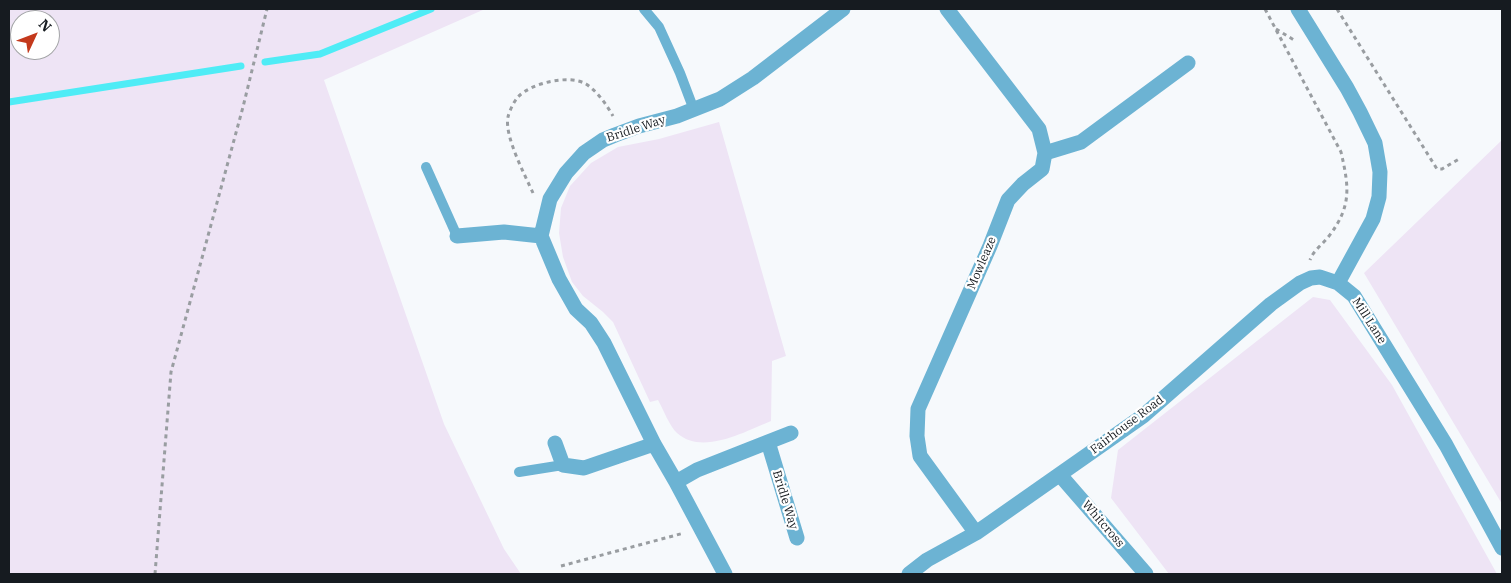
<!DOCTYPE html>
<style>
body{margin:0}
#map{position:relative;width:1511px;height:583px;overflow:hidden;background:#f6f9fc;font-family:"IBM Plex Serif",serif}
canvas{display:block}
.frame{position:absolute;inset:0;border:10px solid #161b20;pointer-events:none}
.north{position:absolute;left:10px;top:10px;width:50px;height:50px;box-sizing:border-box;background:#fff;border:1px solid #a2a4a6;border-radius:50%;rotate:47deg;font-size:14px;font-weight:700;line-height:20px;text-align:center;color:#161b20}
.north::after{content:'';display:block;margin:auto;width:18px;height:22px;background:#c4391c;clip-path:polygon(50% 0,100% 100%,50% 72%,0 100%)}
</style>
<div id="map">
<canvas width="1511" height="583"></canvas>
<div class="frame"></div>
<div class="north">N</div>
</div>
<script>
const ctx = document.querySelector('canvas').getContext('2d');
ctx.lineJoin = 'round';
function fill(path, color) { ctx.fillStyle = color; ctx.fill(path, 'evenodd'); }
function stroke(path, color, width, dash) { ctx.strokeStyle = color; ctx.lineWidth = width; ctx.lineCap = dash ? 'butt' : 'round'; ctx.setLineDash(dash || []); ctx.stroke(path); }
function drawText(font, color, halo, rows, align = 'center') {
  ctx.font = font + ' "IBM Plex Serif",serif'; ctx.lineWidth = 4.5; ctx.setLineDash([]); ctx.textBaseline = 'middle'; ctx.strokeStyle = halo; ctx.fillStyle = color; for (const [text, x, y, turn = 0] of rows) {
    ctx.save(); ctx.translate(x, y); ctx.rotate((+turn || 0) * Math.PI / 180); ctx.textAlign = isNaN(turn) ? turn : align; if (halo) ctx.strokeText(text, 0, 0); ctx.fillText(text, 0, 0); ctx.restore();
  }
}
const green = new Path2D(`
 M9 9H485L324 80 444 424 504 549 521 574H9ZM20 20H50V50H20Z
 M719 122 786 356 772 361 771 421C746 431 702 456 677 433 670 427 663 409 658 400L650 402 613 322 603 312 583 296 572 282 563 257 559 233 561 208 570 186 591 163 618 147 659 139Z
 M1502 140V504L1364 273Z
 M1313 297 1330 300 1392 385 1497 574H1169L1111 498 1118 450Z`);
const stream = new Path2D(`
 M265 62 320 54 431 9
 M9 102 241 66`);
const path = new Path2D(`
 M1265 9 1341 152C1349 187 1352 206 1329 236 1323 244 1313 251 1310 260
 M1337 9 1437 169H1442L1459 159
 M1276 29 1294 40
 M533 193C525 175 504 136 508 117 509 112 514 101 518 97 531 83 569 74 586 84 598 92 606 104 613 116
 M561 566 684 533
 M155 574 171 372 243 107 267 9`);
const lane = new Path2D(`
 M644 9 659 27 680 73 694 110
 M426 167 457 236
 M519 472 563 465`);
const street = new Path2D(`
 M947 9 1039 129 1045 153
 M1298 9 1347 88 1360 112 1375 143 1380 172 1379 197 1373 219 1338 283
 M457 236 504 232 541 236
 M768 442 791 433
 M555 443 563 465 584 468 654 444
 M1060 475 1146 574
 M676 482 697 470 768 442 797 538
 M976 533 920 456 917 436 918 409 990 246 1008 200 1023 184 1042 169 1045 153 1081 142 1188 63
 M725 574 676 482 654 444 604 343 591 323 576 309 559 279 541 236 550 199 566 173 584 153 603 140 615 135 639 126 677 116 720 99 753 78 843 9
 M909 574 927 560 976 533 1143 416 1271 304 1300 283 1311 278 1320 277 1338 283 1354 296 1446 445 1502 548`);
const streetNames = [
 ["Bridle Way",636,129,-18],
 ["Mowleaze",982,263,-67],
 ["Mill Lane",1369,321,57],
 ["Fairhouse Road",1127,425,-37],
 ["Bridle Way",785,500,73],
 ["Whitcross",1103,524,49]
];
fill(green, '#eee4f5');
stroke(stream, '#4fecf6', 7);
stroke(path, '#999da1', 3, [4, 4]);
stroke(lane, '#6cb3d3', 10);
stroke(street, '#6cb3d3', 15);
drawText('12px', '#161b20', '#fff', streetNames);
</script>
